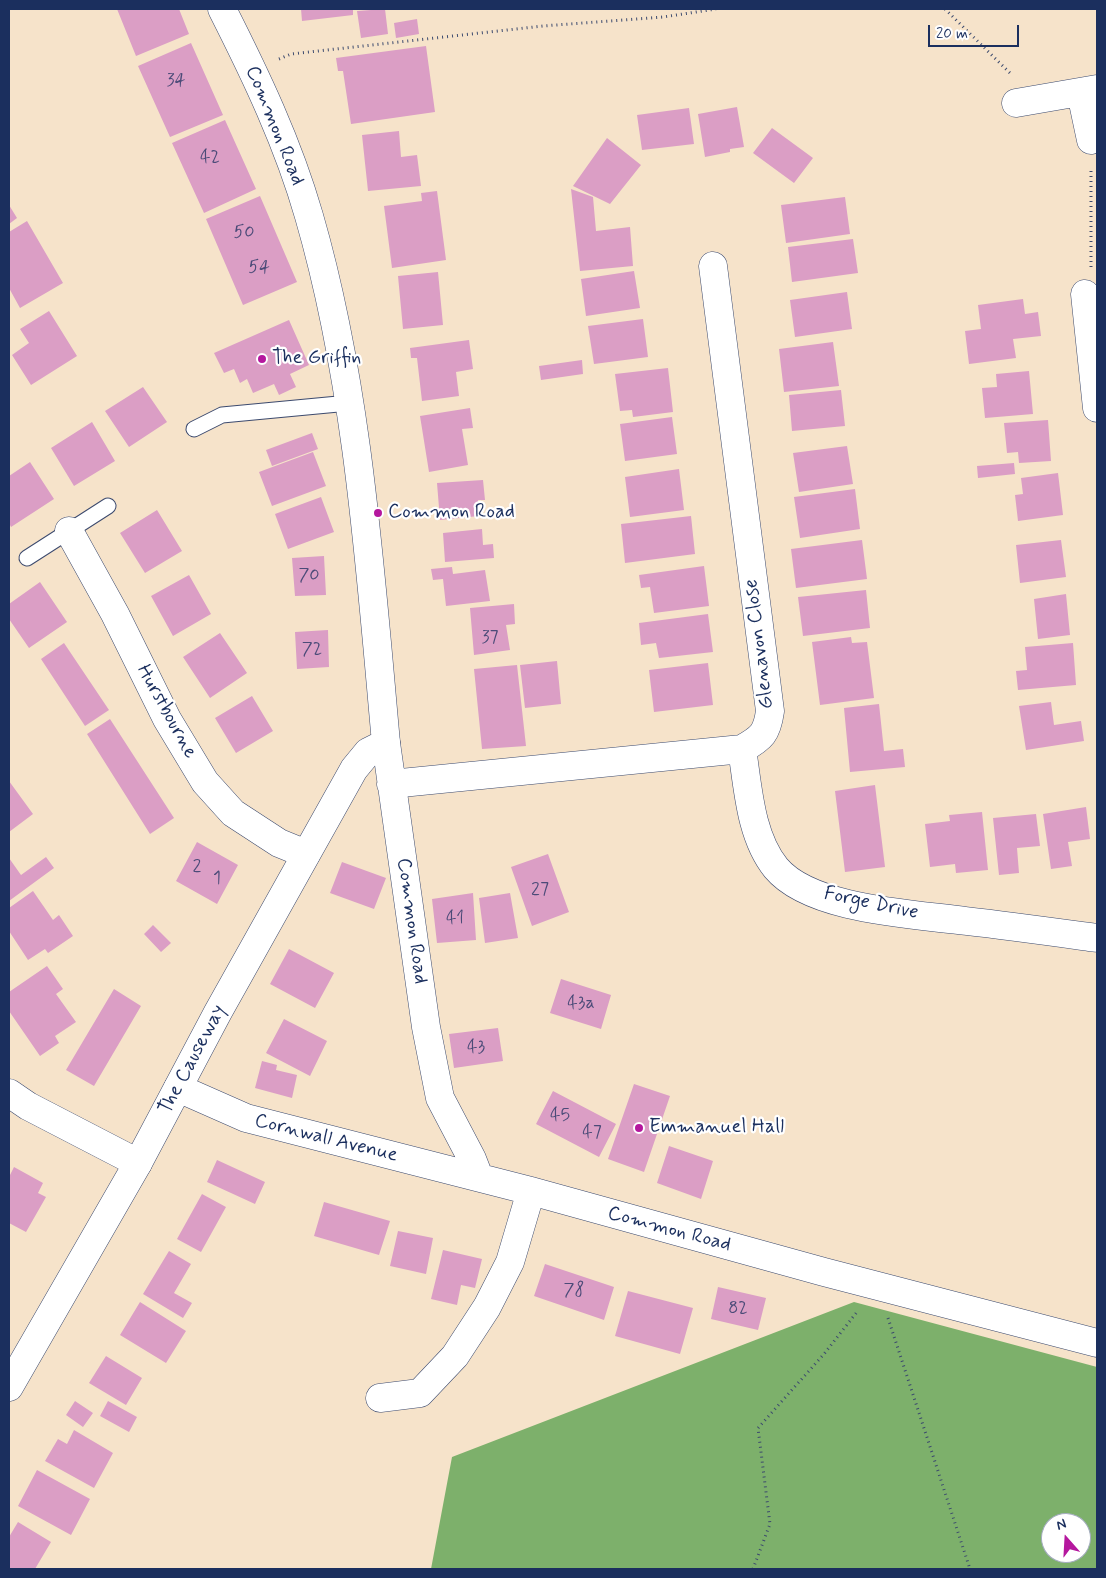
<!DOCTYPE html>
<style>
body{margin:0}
#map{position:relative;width:1106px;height:1578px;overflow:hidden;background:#f6e3ca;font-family:Mynerve,sans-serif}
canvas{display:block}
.frame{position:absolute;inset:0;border:10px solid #1b2f5e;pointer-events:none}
.north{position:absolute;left:1041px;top:1513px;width:50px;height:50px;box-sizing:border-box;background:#fff;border:1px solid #a4acbf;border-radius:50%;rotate:341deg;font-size:14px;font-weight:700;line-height:20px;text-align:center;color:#1b2f5e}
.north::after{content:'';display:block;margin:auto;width:18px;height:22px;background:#b5179e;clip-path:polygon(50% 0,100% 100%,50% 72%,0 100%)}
.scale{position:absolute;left:928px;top:25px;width:91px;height:22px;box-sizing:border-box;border:2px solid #1b2f5e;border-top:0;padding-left:6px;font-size:15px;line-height:18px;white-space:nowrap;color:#1b2f5e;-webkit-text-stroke:4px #fff;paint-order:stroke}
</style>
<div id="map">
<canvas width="1106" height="1578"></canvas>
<div class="frame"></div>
<div class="north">N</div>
<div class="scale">20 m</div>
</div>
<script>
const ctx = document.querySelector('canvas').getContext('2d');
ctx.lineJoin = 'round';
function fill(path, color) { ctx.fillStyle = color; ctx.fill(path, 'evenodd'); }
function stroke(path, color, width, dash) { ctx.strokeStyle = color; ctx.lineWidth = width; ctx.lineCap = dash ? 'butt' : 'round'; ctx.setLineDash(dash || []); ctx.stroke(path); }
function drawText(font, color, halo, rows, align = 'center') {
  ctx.font = font + ' Mynerve,sans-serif'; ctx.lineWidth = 4.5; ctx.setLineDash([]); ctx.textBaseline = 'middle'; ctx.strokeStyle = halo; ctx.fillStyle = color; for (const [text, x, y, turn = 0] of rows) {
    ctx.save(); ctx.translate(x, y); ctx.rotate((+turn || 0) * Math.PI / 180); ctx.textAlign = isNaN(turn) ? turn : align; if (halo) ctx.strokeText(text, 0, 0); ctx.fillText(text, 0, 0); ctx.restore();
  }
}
const forest = new Path2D(`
 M854 1302 1097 1367V1569H431L452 1457ZM1051 1523H1081V1553H1051Z`);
const building = new Path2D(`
 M117 9H179L189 34 136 56Z
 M301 9H353V15L302 21Z
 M385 9 388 34 361 38 357 11Z
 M417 19 419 34 396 38 394 23Z
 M191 43 223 115 170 137 138 66Z
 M426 46 435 112 351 124 343 71H338L336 58Z
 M737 107 744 147 730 149V152L705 157 698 114Z
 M689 108 694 144 642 150 637 115Z
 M225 120 256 189 204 213 172 143Z
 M772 128 813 158 794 183 753 153Z
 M399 131 401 157 417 155 421 186 368 191 362 135Z
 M607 138 641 165 610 204 573 186Z
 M571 189 593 197 596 231 630 227 633 266 580 271Z
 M437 191 446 260 392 268 384 206 422 201 421 193Z
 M260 196 297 282 243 305 206 219Z
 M845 197 850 234 786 243 781 205Z
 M9 205 17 218 9 224Z
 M27 221 63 283 20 308 9 288V232Z
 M853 239 858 273 792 282 788 247Z
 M634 271 640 308 586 316 581 279Z
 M438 272 443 325 403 329 398 276Z
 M847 292 852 329 795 337 790 300Z
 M1023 299 1025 314 1038 312 1041 336 1013 339 1016 358 969 364 965 331 981 329 978 305Z
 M49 311 77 356 31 385 12 355 29 343 20 329Z
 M643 319 648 357 594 364 588 326Z
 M289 320 309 365 290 374 296 387 279 395 274 384 253 393 247 379 240 383 234 369 224 373 214 353Z
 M469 340 473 369 456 372 459 396 422 401 417 358H411L410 348Z
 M833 342 839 386 784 392 779 349Z
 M582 360 583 374 541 380 539 366Z
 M668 368 673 412 633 417 632 410 620 411 615 374Z
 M1029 371 1033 414 985 418 982 388 997 387 996 374Z
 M143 387 167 422 129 447 105 411Z
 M841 390 845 426 792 431 789 395Z
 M470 408 473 428 462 429 468 465 429 472 420 416Z
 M672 417 677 454 625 461 620 424Z
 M1048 420 1051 461 1019 463 1018 452 1007 453 1004 423Z
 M92 422 115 461 74 486 51 448Z
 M312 433 318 449 272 466 266 450Z
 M847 446 853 484 799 492 793 453Z
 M313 452 326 486 272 506 259 472Z
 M30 462 54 499 11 527 9 523V476Z
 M1014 463 1015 474 978 478 977 466Z
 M679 469 684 510 630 517 625 477Z
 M1058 473 1063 515 1018 521 1015 495 1023 494 1021 478Z
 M483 480 485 500H478L479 516 440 520 437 483Z
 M855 489 860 529 800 538 794 497Z
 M321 497 334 532 288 549 275 514Z
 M157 510 182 551 145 573 120 533Z
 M691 516 695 554 625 563 621 524Z
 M482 529 483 545 493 544 494 558 445 562 443 533Z
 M862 540 867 579 796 588 791 549Z
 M1061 540 1066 577 1020 583 1016 545Z
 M324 556 326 595 295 596 292 558Z
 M704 566 709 606 654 613 650 587 641 588 639 575Z
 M452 567 453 574 485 570 490 601 446 606 443 579 433 580 431 569Z
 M189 575 211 614 173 636 151 596Z
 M40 582 67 622 29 648 9 619V604Z
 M866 590 870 628 803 636 798 597Z
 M1066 594 1070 635 1038 639 1034 599Z
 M514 604 515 624 506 625 510 650 474 655 470 608Z
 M708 614 713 652 659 658 656 643 641 645 639 623Z
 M328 630 329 667 297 669 295 632Z
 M220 633 247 673 210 698 183 657Z
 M851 637 852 643 867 642 874 698 820 705 812 642Z
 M64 643 109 710 85 726 41 659Z
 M1073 643 1076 685 1018 690 1016 671 1027 670 1025 647Z
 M557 661 561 704 525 708 520 665Z
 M708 663 713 705 654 712 649 670Z
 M517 665 526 746 482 749 474 669Z
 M252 696 273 731 236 753 215 718Z
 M1051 702 1054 725 1081 721 1084 741 1026 750 1019 706Z
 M879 704 884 751 903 749 905 767 850 772 844 708Z
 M110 719 174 818 150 834 87 734Z
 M9 781 33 814 9 832Z
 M875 785 885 867 845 872 835 791Z
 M1086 807 1090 839 1068 842 1072 866 1051 869 1043 814Z
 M982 812 988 870 956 873 955 864 930 867 925 824 950 821 949 815Z
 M1036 814 1040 846 1017 848 1019 873 999 875 993 818Z
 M197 842 238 865 217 904 176 881Z
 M548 854 569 912 532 926 511 867Z
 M46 857 54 868 9 901V858L21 875Z
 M342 862 386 878 374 909 330 893Z
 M33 891 53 920 59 915 73 936 48 953 45 949 28 960 9 931V908Z
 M473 893 476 940 437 943 432 899Z
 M510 893 518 938 485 943 479 898Z
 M153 925 171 943 161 952 144 934Z
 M289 949 334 973 315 1008 270 984Z
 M47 966 63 989 56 994 76 1022 55 1036 59 1043 40 1056 9 1011V992Z
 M561 979 611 995 601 1029 550 1013Z
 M114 989 141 1006 94 1086 66 1070Z
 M284 1019 327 1041 310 1076 266 1053Z
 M498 1028 503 1061 454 1068 449 1034Z
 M262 1061 277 1065 276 1070 297 1075 292 1098 255 1088Z
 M634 1084 670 1096 644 1172 608 1159Z
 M553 1091 616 1124 599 1157 536 1124Z
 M669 1146 713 1161 701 1199 657 1183Z
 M217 1160 265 1182 255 1204 207 1182Z
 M14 1167 43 1183 38 1193 46 1197 26 1232 9 1223V1177Z
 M202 1194 226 1207 201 1252 177 1239Z
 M324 1202 390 1221 379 1255 314 1236Z
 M398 1231 433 1238 426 1274 390 1266Z
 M443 1250 482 1259 475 1288 461 1285 457 1305 431 1299Z
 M169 1251 191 1264 174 1293 192 1303 183 1318 143 1294Z
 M545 1264 614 1287 604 1320 534 1296Z
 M718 1287 766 1298 758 1330 711 1319Z
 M628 1291 693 1308 680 1354 615 1336Z
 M140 1302 186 1331 166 1363 120 1335Z
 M106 1356 142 1378 126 1405 89 1383Z
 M75 1401 93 1413 83 1427 66 1415Z
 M108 1401 137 1417 129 1432 100 1416Z
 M74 1430 113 1453 94 1488 45 1461 58 1439 67 1444Z
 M37 1470 90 1499 71 1535 18 1506Z
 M18 1522 51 1542 35 1569H9V1537Z`);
const path = new Path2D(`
 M945 9 1012 75
 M279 59 291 54 543 26 663 17 716 9
 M1091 267V168
 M888 1318 970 1569
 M753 1569 770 1524 758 1428 824 1354 857 1312`);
const service = new Path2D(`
 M194 429 222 415 349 403
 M27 558 108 506`);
const minor = new Path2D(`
 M1081 93 1091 140
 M1016 103 1097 89
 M1085 294 1097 408
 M69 531 115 614 167 719 205 782 233 813 279 843 306 854
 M386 743 426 1027 440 1098 472 1159 479 1177
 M742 749C748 787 750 836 776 868 811 910 914 914 966 921 1010 926 1053 932 1097 938
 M391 784 742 749C762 738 767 733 770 711L713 266
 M178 1088 246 1118 531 1191 824 1272 1097 1343
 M9 1093 28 1106 138 1163
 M380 1398 420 1393 455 1356 487 1307 510 1262 531 1191`);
const tertiary = new Path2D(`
 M9 1387 138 1163 218 1012 354 769 368 752 386 743C370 568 358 385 309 216 288 143 256 76 222 9`);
const markers = [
 [262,359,5,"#b5179e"],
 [378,513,5,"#b5179e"],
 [639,1128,5,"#b5179e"]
];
const numberNames = [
 ["34",176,81],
 ["42",210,158],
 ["50",244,233],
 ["54",259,268],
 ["70",309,576],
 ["37",490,638],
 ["72",312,650],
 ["2",197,867],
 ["1",217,879],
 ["27",540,890],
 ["41",455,919],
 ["43a",581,1004],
 ["43",476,1048],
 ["45",560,1116],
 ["47",592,1133],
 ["78",574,1291],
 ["82",738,1309]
];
const streetNames = [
 ["Common Road",274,126,68],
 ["Glenavon Close",760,644,-97],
 ["Hurstbourne",166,712,61],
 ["Forge Drive",871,904,12],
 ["Common Road",411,921,82],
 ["The Causeway",193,1060,-62],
 ["Cornwall Avenue",326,1139,14],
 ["Common Road",669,1230,15]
];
const poiNames = [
 ["The Griffin",272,359],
 ["Common Road",388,513],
 ["Emmanuel Hall",649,1128]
];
fill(forest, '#7db06b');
fill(building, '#db9ec5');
stroke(service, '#3c4a6e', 17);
stroke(minor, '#3c4a6e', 29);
stroke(tertiary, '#3c4a6e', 29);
stroke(path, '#3c4a6e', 3, [1, 4]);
stroke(service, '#fff', 15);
stroke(minor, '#fff', 28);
stroke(tertiary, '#fff', 28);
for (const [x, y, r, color] of markers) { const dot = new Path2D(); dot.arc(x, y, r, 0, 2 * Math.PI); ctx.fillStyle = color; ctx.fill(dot); stroke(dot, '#fff', 2); }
drawText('18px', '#4b4b78', null, numberNames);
drawText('20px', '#1b2f5e', '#fff', streetNames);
drawText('20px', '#1b2f5e', '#fff', poiNames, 'left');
</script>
